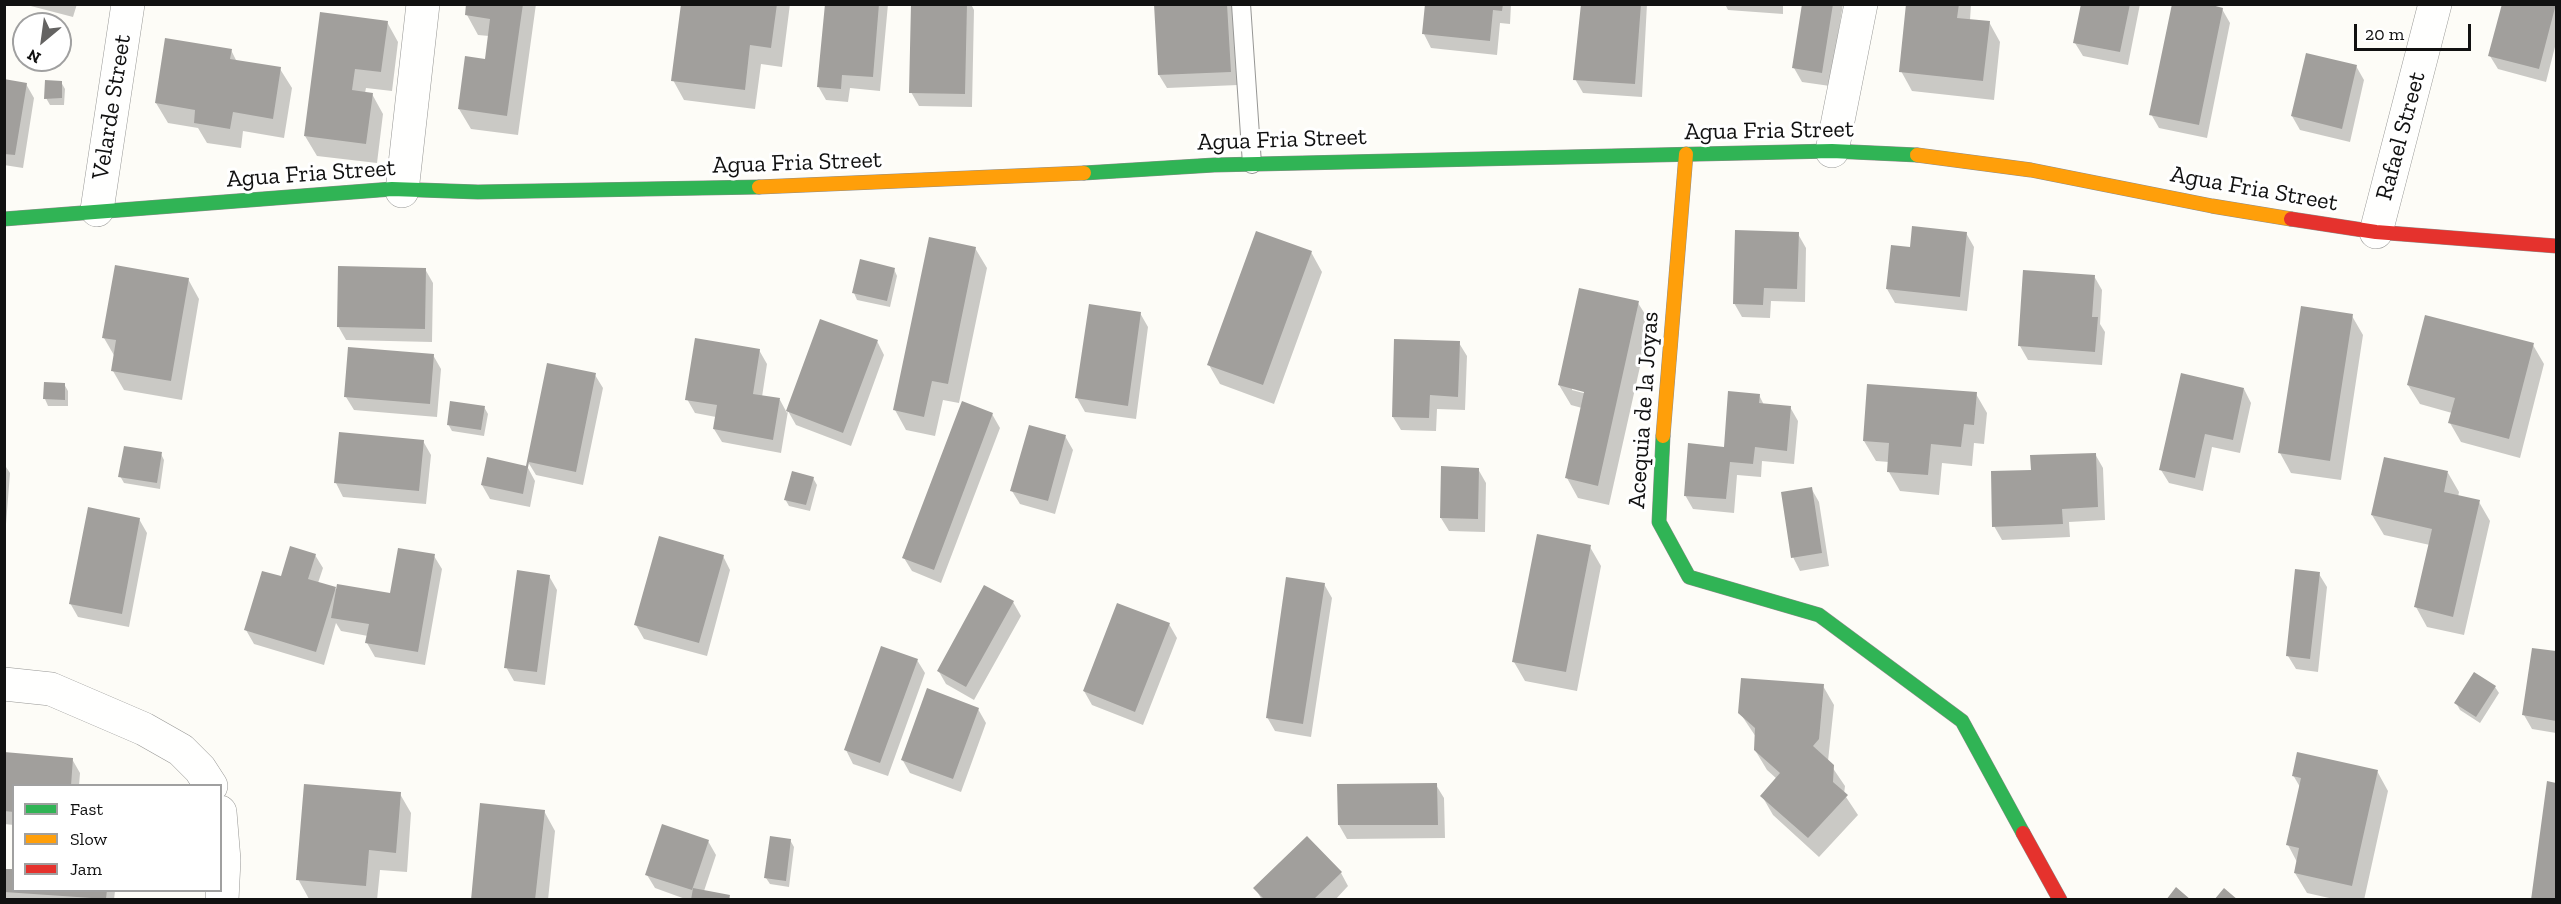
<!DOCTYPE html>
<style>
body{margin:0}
#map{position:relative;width:2561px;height:904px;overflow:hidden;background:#fdfcf7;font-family:"Zilla Slab",serif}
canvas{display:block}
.frame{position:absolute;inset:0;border:6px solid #111;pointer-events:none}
.legend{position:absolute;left:12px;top:784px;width:210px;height:108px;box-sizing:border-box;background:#fff;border:2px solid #a0a0a0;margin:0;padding:8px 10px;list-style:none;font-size:18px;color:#111}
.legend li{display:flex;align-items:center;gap:12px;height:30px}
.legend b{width:30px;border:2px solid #a0a0a0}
.north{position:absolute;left:12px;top:12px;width:60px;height:60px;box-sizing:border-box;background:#fff;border:2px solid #a0a0a0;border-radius:50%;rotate:209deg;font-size:16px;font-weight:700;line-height:24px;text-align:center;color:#111}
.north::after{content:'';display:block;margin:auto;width:21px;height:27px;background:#646362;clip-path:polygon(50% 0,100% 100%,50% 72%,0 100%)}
.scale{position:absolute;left:2354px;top:24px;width:117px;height:27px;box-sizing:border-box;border:3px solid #111;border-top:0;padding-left:8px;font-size:18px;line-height:21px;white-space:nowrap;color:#111;-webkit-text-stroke:4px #fff;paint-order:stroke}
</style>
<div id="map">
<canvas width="2561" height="904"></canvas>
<div class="frame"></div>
<ul class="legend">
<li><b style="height:8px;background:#30b455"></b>Fast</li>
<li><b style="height:8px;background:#ff9f0a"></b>Slow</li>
<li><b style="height:8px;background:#e5322d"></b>Jam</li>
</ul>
<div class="north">N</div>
<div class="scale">20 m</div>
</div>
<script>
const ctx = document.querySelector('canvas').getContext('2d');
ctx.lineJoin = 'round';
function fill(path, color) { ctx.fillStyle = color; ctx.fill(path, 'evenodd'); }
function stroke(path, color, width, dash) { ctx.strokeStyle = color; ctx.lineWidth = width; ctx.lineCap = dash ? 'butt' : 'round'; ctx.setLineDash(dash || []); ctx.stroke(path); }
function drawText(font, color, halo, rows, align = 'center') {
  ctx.font = font + ' "Zilla Slab",serif'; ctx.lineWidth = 6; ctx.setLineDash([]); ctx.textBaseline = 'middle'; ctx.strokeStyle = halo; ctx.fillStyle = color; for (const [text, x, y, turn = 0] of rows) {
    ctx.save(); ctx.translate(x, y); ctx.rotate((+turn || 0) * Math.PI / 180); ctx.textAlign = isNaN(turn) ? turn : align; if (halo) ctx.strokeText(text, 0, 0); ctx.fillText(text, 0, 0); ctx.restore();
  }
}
const shadow = new Path2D(`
 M23 4H77L73 17Z
 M468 4H536L518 135 471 129 459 109 486 61 489 36 478 35 467 15Z
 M683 4H790L782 67 761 64 755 109 684 100 673 80Z
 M826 4H888L880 91 850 88 848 102 826 100 818 86Z
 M913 4H971L974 10 972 107 919 106 911 92Z
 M1156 4H1233L1238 85 1167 88 1159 75Z
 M1426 4H1511L1510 24 1500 23 1497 55 1431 48 1424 34Z
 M1582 4H1647L1642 97 1583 93 1575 79Z
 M1725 4H1783V14L1728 10Z
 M1804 4H1843L1830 86 1802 82 1794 68Z
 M1908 4H1971L1970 20 1989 22 2000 42 1994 100 1912 91 1901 71Z
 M2083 4H2140L2128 65 2083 56 2075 43Z
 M2503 4H2556V43L2546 82 2498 69 2490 56Z
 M2222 9 2230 23 2207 138 2159 128 2151 114Z
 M387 22 398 42 392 91 366 88 365 93 372 94 383 114 377 163 317 156 305 136Z
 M231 50 237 62 280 69 292 88 284 138 243 131 241 148 207 143 198 128 168 123 156 103Z
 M2356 66 2364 80 2350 142 2300 130 2292 116Z
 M4 80 26 84 34 98 23 168 4 165Z
 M61 82 65 89 64 105H50L46 98Z
 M1966 233 1974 247 1967 311 1895 303 1887 289 1911 249Z
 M1798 234 1806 248 1805 302 1771 301 1770 318 1742 317 1734 303Z
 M975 248 987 268 959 403 943 400 935 436 906 430 895 410Z
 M1311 252 1322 272 1274 404 1220 384 1209 365Z
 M425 269 433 283 432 342 346 340 338 326Z
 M894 269 897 276 890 307 857 300 854 293Z
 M2094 276 2102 290 2100 324 2105 332 2102 365 2028 360 2020 346Z
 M188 279 199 299 182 400 124 390 113 371 115 357 104 338Z
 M1638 303 1650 322 1609 505 1578 498 1567 478 1582 408 1571 405 1559 385ZM1572 387 1592 392 1591 395 1572 390Z
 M1140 313 1148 327 1136 419 1085 412 1077 398Z
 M2352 316 2363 335 2341 480 2291 473 2280 453Z
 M821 321 877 341 884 355 851 446 796 425 788 411 781 453 722 442 714 429 716 417 695 413 687 399 759 350 767 364 762 397 780 400 787 413Z
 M1459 343 1467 356 1465 410 1437 409 1436 431 1401 430 1393 417Z
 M2533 345 2544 364 2520 458 2461 442 2450 423 2452 413 2420 404 2408 385Z
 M433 355 441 369 437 417 354 410 346 397Z
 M595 375 603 388 583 485 536 475 528 462Z
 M64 384 68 391V406H48L45 399Z
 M2244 389 2251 403 2240 453 2212 447 2203 491 2169 483 2161 470Z
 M1976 394 1987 413 1984 444 1974 443 1972 466 1942 463 1939 495 1900 491 1889 472V462L1876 461 1864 441Z
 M1759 395 1764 405 1790 407 1798 421 1794 464 1762 461 1761 477 1737 475 1734 513 1693 509 1685 495 1725 448Z
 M484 407 488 414 484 436 452 431 448 424Z
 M992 414 1000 428 941 583 912 571 904 558Z
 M1065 436 1073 450 1055 514 1020 504 1012 491Z
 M423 441 431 455 426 504 343 497 336 483Z
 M161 454 164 460 160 489 124 483 120 476Z
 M2095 454 2103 468 2105 520 2069 522 2070 537 2002 540 1994 526 2032 471Z
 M4 464 10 473 5 537H4Z
 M528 468 535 481 530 507 490 499 482 485Z
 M1478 469 1486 483 1485 532 1449 531 1441 518Z
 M2448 473 2459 492 2458 497 2479 502 2490 521 2464 635 2427 627 2416 607 2430 545 2384 535 2372 515Z
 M813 478 817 485 810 511 789 506 785 499Z
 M1811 488 1819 502 1829 566 1800 571 1793 557Z
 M139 519 147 533 129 627 78 617 70 603Z
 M1590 547 1601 566 1577 691 1525 681 1514 662Z
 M315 555 323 568 318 583 335 588 337 592 391 595 434 556 442 569 425 665 375 657 367 643 368 636 341 631 336 623 324 665 254 644 246 630 282 578Z
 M723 556 730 570 707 656 644 639 636 625Z
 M2319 574 2327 587 2318 672 2296 669 2288 656Z
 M549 576 557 590 545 685 514 681 506 667Z
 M1324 584 1332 598 1311 737 1275 731 1267 717Z
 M1013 602 1021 616 974 700 946 684 938 670Z
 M1169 624 1177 638 1143 725 1092 705 1084 691Z
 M2534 649 2556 653V733L2532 729 2524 715Z
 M917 660 925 673 888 776 853 764 846 750Z
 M1823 686 1834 705 1828 761 1845 786 1844 794 1858 815 1819 857 1773 815 1762 796 1777 779 1767 770 1755 750 1756 737 1740 713Z
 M2495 687 2499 693 2480 723 2460 710 2456 703Z
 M978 709 986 723 961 792 910 773 902 759Z
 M4 754 72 759 80 773 79 786H14V825L4 824Z
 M2377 771 2388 791 2364 900H2338L2307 893 2295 873 2297 862 2288 845 2300 787 2293 775Z
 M2549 783 2556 784V900H2533Z
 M1436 785 1444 798 1445 838 1347 839 1339 825Z
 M400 794 411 813 407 872 380 870 377 900 309 899 298 879Z
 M544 811 555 831 548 900H473Z
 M790 840 794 847 789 887 770 884 766 878Z
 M708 841 716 855 704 891 729 897 731 900H688L655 888 647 875Z
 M4 870 14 890 115 891 114 900H4Z
 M1341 873 1348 886 1335 900H1262L1255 888Z`);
const building = new Path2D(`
 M466 4H523L507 116 458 109 465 56 485 59 490 19 465 15Z
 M681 4H777L771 48 750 45 745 90 671 81Z
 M825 4H879L873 77 842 75 841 89 817 87Z
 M911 4H967L965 94 909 93Z
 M1154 4H1227L1231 72 1158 75Z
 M1425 4H1503L1502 11 1493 10 1490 41 1422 34Z
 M1581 4H1641L1635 84 1573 80Z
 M1802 4H1833L1822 73 1792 68Z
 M1906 4H1959L1957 18 1990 21 1983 81 1899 72Z
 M2081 4H2130L2120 52 2073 43Z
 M2172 4H2208L2223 8 2199 125 2149 115Z
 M2502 4H2556L2539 69 2488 56Z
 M320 12 388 21 381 72 355 69 352 90 373 93 366 144 304 136Z
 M165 38 232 49 230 59 281 67 273 119 233 112 230 129 194 123 195 110 155 103Z
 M2306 53 2357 65 2342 129 2291 116Z
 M4 79 27 83 15 155 4 154Z
 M45 80 62 81V98L44 99Z
 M1912 226 1967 232 1960 297 1886 289 1891 245 1910 247Z
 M1735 230 1799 232 1797 289 1764 288 1763 305 1733 304Z
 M1256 231 1312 251 1263 385 1207 365Z
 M929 237 976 247 948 384 932 381 924 417 893 410Z
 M860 259 895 268 887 301 852 293Z
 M115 265 189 278 171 381 111 371 116 340 102 338Z
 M338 266 426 268 425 329 337 327Z
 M2023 270 2095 275 2092 317H2098L2095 352 2018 346Z
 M1579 288 1639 301 1598 486 1565 478 1584 392 1558 385Z
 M1089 304 1141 312 1128 406 1075 398Z
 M2301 306 2353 314 2330 461 2278 453Z
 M2425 315 2534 343 2509 439 2448 423 2455 398 2407 385Z
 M820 319 878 340 843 433 786 411Z
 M695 338 760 349 753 394 780 398 773 440 713 429 717 405 685 400Z
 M1394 339 1460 341 1458 397 1430 395 1429 418 1392 417Z
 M348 347 434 354 430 404 344 397Z
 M547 363 596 373 576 472 529 462 523 494 481 485 487 457 526 466Z
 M2181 373 2244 388 2233 440 2205 434 2195 478 2159 470Z
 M44 382 65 383V400L43 399Z
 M1867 384 1977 392 1974 425 1964 424 1961 447 1931 444 1928 475 1887 472 1889 443 1863 441Z
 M1728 391 1760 394 1759 403 1791 406 1787 451 1755 447 1753 464 1730 462 1726 499 1684 496 1688 443 1724 447Z
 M450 401 485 406 481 430 447 425Z
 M962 401 993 413 934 570 902 558Z
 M1029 425 1066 435 1048 501 1010 491Z
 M339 432 424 440 419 491 334 483Z
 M124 446 162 452 157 483 118 477Z
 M2096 453 2098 507 2062 509 2063 524 1992 527 1991 471 2031 470 2030 455Z
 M2384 457 2448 471 2444 492 2480 500 2453 617 2414 607 2432 529 2371 515Z
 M1441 466 1479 468 1478 519 1440 518Z
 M792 471 814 477 806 505 784 500Z
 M1812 487 1822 553 1791 558 1781 492Z
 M88 507 140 518 122 614 69 604Z
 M1537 534 1591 545 1566 672 1512 662Z
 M659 536 724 555 699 643 634 625Z
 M290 546 316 554 308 579 336 587 316 652 244 630 262 571 281 576Z
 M398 548 435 554 418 652 365 643 369 624 331 618 337 584 390 593Z
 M2295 569 2320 572 2310 659 2286 656Z
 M517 570 550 575 537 672 504 668Z
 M1286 577 1325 583 1303 724 1266 718Z
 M984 585 1014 601 966 687 937 671Z
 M1117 603 1170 623 1135 712 1083 691Z
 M881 646 918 659 880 763 844 750Z
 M2532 648 2556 651V721L2522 715Z
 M2474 672 2496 686 2476 717 2454 703Z
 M1741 678 1824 684 1819 739 1813 746 1834 765 1833 782 1848 795 1808 838 1760 796 1780 773 1754 750 1755 728 1738 713Z
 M927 688 979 708 953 779 901 760Z
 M4 752 73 758 71 786H14V812L4 811Z
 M2297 752 2378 770 2352 886 2294 873 2299 848 2286 845 2301 778 2292 776Z
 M2547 781 2556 783V900H2531Z
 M1437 783 1438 825H1338L1337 784Z
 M304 784 401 792 396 853 369 850 366 886 296 880Z
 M480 803 545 810 535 900H471Z
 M662 824 709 840 692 890 645 875Z
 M770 836 791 839 786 881 764 878Z
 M1307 836 1342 872 1313 900H1265L1253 888Z
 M4 869H14V890H107L106 899 4 892Z
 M2176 887 2191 900H2166Z
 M693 888 730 895 729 900H691Z
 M2224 888 2238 900H2214Z`);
const lane = new Path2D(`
 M1241 4 1252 164`);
const street = new Path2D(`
 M1832 151 1861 4
 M402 191 423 4
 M97 210 128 4
 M2376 232 2435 4
 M4 684 51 689 144 729 181 750 200 769 211 786
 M220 812 224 860 222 900`);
const fast = new Path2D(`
 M1084 173 1214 165 1832 151 1917 155
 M4 219 392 189 478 192 759 187
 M1663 436 1659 522 1689 577 1819 615 1962 721 2023 833`);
const slow = new Path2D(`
 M1917 155 2031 170 2212 206 2291 219
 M759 187 1084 173
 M1663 436 1686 154`);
const jam = new Path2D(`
 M2291 219 2376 232 2556 246
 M2023 833 2060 900`);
const streetNames = [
 ["Velarde Street",112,107,-81],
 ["Agua Fria Street",1769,131,-1],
 ["Rafael Street",2401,136,-75],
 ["Agua Fria Street",1282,140,-2],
 ["Agua Fria Street",797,163,-2],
 ["Agua Fria Street",311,174,-4],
 ["Agua Fria Street",2254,189,10],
 ["Acequia de la Joyas",1644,410,-86]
];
fill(shadow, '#0003');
fill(building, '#a19f9c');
stroke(lane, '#979795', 20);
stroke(street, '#979795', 34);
stroke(fast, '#8e8d8b', 15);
stroke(slow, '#8e8d8b', 15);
stroke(jam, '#8e8d8b', 15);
stroke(lane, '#fffffe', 18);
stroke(street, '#fffffe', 33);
stroke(fast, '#30b455', 14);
stroke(slow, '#ff9f0a', 14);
stroke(jam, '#e5322d', 14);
drawText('24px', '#111', '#fff', streetNames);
</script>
